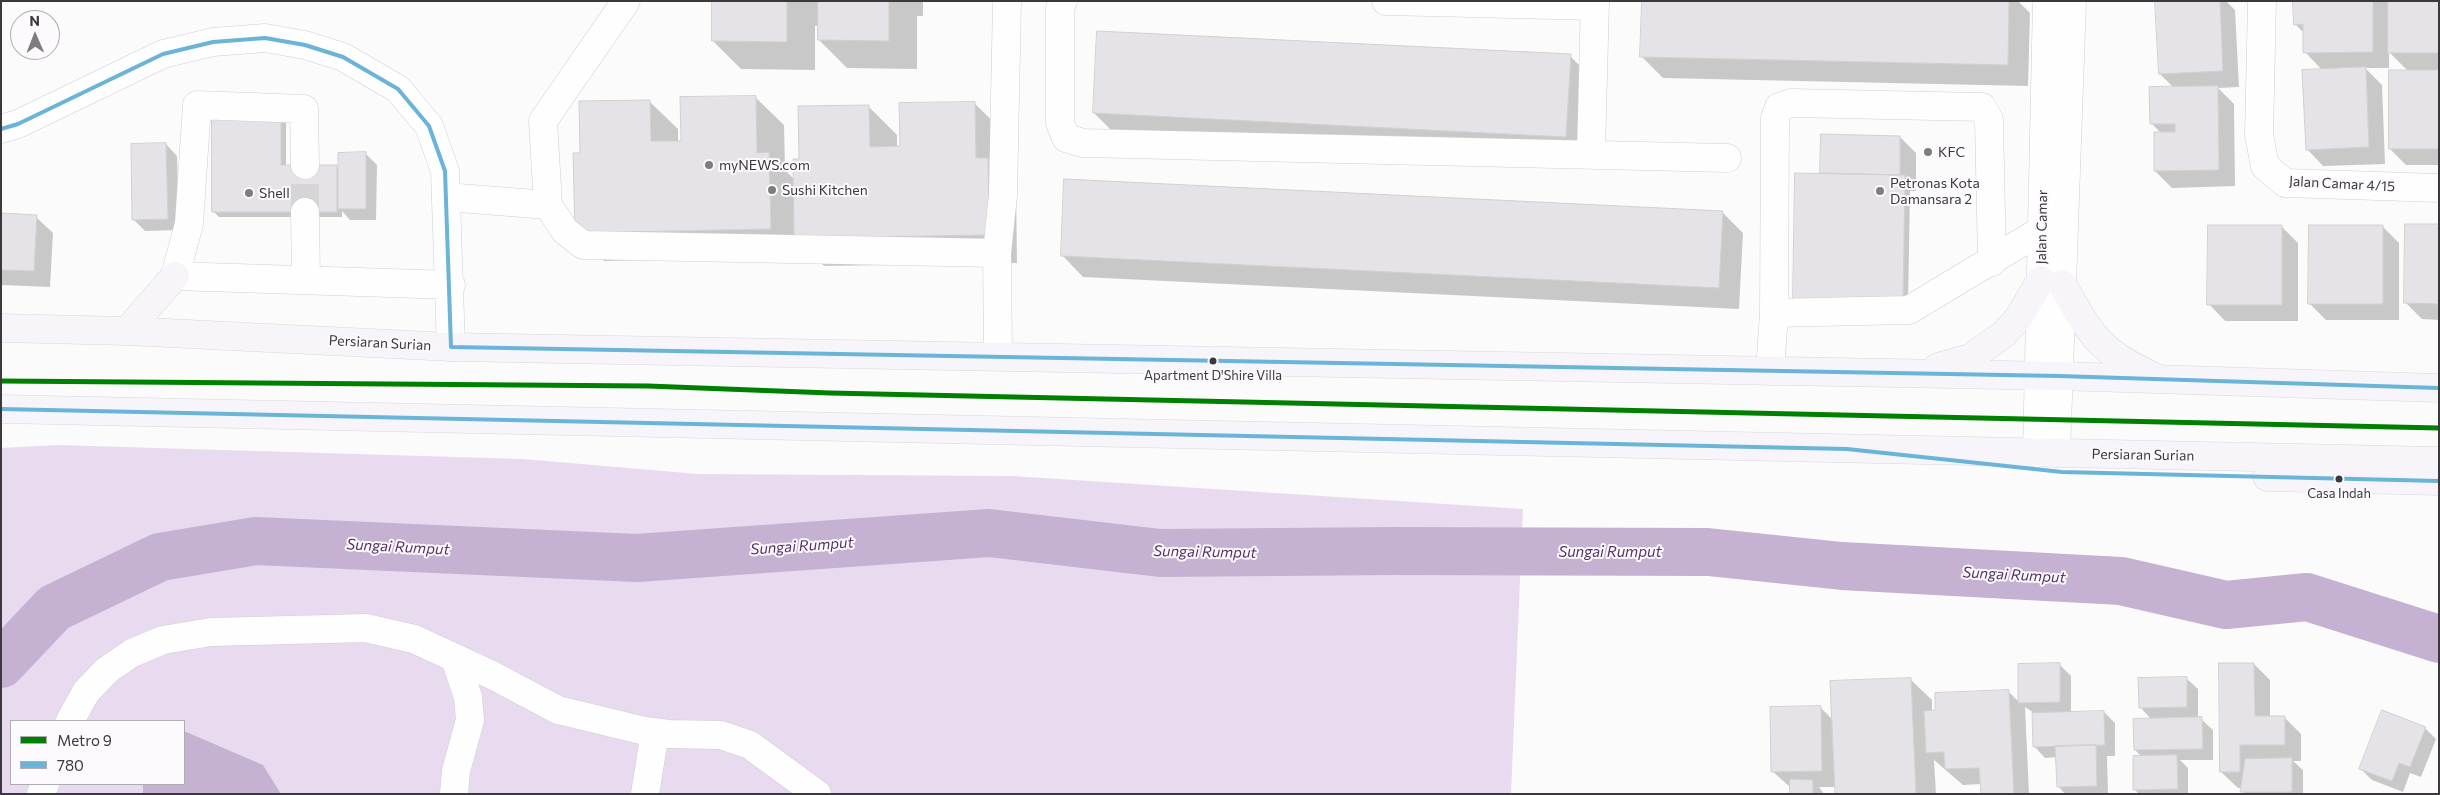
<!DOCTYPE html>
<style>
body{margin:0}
#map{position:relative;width:2440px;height:795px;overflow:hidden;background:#fcfbfc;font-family:Commissioner,sans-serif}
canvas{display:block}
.frame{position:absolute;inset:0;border:2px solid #3c383e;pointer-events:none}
.legend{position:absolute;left:10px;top:720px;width:175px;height:65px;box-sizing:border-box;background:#fcfafd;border:1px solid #afacb1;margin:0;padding:6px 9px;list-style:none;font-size:15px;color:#3c383e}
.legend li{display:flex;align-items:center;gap:10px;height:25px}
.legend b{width:25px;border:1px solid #afacb1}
.north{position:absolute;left:10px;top:10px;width:50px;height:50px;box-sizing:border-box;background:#fcfafd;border:1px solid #afacb1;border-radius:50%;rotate:359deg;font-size:14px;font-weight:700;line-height:20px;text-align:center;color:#3c383e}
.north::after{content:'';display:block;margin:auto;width:18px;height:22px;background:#7f7c80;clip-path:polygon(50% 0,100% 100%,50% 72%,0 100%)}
</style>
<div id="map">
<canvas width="2440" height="795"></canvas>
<div class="frame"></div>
<ul class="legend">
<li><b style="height:6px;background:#008000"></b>Metro 9</li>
<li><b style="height:6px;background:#69b4d7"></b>780</li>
</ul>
<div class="north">N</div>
</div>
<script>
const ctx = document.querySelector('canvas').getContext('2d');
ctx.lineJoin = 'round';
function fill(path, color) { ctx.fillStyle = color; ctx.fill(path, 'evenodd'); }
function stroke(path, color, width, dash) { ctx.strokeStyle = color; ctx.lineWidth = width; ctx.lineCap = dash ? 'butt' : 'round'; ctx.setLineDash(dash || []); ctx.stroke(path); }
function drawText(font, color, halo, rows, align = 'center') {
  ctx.font = font + ' Commissioner,sans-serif'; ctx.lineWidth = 4; ctx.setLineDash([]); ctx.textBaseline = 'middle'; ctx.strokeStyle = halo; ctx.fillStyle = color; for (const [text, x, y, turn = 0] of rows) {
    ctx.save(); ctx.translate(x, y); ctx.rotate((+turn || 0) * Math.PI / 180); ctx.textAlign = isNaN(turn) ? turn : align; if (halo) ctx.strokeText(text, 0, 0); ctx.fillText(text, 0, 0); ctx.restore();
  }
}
const green = new Path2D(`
 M58 445 523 459 698 474 1012 476 1523 509 1511 794H1V448ZM11 721H184V784H11Z`);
const water = new Path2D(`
 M184 731 263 765 281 794H143V784H184Z`);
const shadow = new Path2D(`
 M713 1H923V16H917V69L847 68 819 40V26H815V70L741 69 713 41Z
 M1643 1H2018L2030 13 2028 86 1663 78 1642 57Z
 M2157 1H2226L2235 10 2239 87 2218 88 2234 104 2235 186 2172 188 2155 171 2161 133 2151 123 2174 88 2160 74Z
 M2295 1H2439V165H2406L2390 149 2408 71 2389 52V68H2365L2382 85 2385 164 2323 166 2307 149 2323 71 2305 52 2304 33 2295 24Z
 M1570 56 1591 77 1587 157 1115 134 1094 113Z
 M755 97 784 125 785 170 794 179 800 160 868 106 897 135V148L901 147 974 103 1003 131 1016 188 1017 263 824 266 798 240V257L604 261 576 232 581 154 649 101 678 129V142H682Z
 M280 116 286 122V166H336L339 169 366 154 377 165 376 220H350L342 211V217H219L213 211Z
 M1900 137 1916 153V191H1910L1908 306 1822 173Z
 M166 144 177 156 179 230 145 231 134 220Z
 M1722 212 1743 233 1739 309 1083 277 1062 255Z
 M1 215 36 217 53 233 50 287 1 285Z
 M2439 225V320L2422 319 2406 303Z
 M2382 226 2399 243V320H2326L2310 304Z
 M2282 227 2298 243V321H2225L2209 304Z
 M2254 664 2270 680V717H2284L2301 734V761H2293L2303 770V794H2244L2242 788H2238L2221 772Z
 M2060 665 2071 676V713L2104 712 2115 723V756H2107L2108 794H2065L2058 786 2057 757 2045 758 2034 746V713L2025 707 2029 794H1982L1981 784 1963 785 1934 760 1936 794H1836V787H1819L1824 794H1791V788L1772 771 1820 707 1833 720 1910 679 1932 700V712L2008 691 2019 702Z
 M2186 678 2198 689V719H2201L2213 730V760H2180L2188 768V794H2139L2134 789 2142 757 2135 750 2152 720 2140 707Z
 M2425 728 2436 739 2421 777 2410 773 2403 792 2372 780 2361 769Z`);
const river = new Path2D(`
 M1 664 54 608 160 557 256 541 637 558 989 533 1160 553 1395 551 1708 552 1842 566 2121 581 2226 605 2307 597 2439 639`);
const building = new Path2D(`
 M712 1H787V42L712 41Z
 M818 1H889V41L818 40Z
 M1642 1H2009L2008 65 1640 57Z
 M2155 1H2220L2223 71 2159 74Z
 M2293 1H2373V52L2303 53V24L2294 25Z
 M2388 1H2439V53H2388Z
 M1097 31 1571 54 1566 137 1093 113Z
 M2366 67 2369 147 2306 150 2302 70Z
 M2389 70H2439V149H2389Z
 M2218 86 2219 170 2154 171V132H2175V124H2150L2149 87Z
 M756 96 757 153 769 152 771 229 575 233 573 153H580L579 101 650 100 651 141H681L680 97Z
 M975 102 976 158H988L989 235 794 238 793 159H799L798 106 869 105 870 147 900 146 899 103Z
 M212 115H281V165H337V212H212Z
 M1821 134 1900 136V175L1820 173Z
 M166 143 168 219 132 220 131 144Z
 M366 152V209H338V153Z
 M1795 173 1905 175 1903 301 1793 300Z
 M1064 179 1723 211 1719 288 1061 256Z
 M1 213 37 215 34 271 1 270Z
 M2405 224H2439V304L2404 303Z
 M2208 225H2282V305H2207Z
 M2309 225H2383V304H2308Z
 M2060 663V702L2018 703V664Z
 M2219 663H2254L2255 716H2285V745H2240V772H2220Z
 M2187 677V707L2139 708 2138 678Z
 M1911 678 1916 794H1835L1830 681Z
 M2009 690 2014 794H1981L1979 768 1945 769 1944 752 1926 753 1924 711 1935 710V693Z
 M1821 706 1822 771 1771 772 1770 707Z
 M2382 710 2426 727 2410 767 2399 763 2392 781 2359 769Z
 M2104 711 2105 745 2033 747 2032 713Z
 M2202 717 2203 749 2134 750 2133 719Z
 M2096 745 2097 786 2057 787 2055 746Z
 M2177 755 2178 789 2133 790V756Z
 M2292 758V792H2240L2245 759Z
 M1790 779 1813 780V794H1790Z`);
const minorTunnel = new Path2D(`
 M305 212V165`);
const minor = new Path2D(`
 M626 1 543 121 548 205 565 231 583 245 997 253
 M1063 1 1060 8V123L1066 138 1083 143 1727 158
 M1386 1 1595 6
 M2262 1 2259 135 2265 166 2285 183 2439 188
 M1 129 18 124 163 54 213 42 265 38 305 45 343 57 398 89 429 126 445 171 451 347
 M1591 154 1595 1
 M305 165 304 109 197 105 189 224 175 276 451 285
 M446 197 548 205
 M305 212 306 280
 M1774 313 1909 310 2042 230
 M998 356 997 253 1003 195 1007 1
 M1770 371 1774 313 1775 118 1779 107 1791 103 1982 107 1989 120 1992 262
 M2037 453 2047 1
 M2056 453 2072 1
 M70 721 86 692 107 670 132 653 163 640 211 632 366 628 414 639 492 675 558 710 645 731 668 734 721 735 750 745 817 794
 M41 794 45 784
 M454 794 456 771 470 720 468 697 455 658
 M645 794 655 732`);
const major = new Path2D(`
 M2062 284C2090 332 2097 351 2151 375
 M1 328 127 331 451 347 2059 376 2439 388
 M127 331 175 276
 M1938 367 1970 358 2004 334 2019 317 2041 280
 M1 409 2439 461
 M2267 477 2439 481`);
const bus1 = new Path2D(`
 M1 129 18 124 163 54 213 42 265 38 305 45 343 57 398 89 429 126 445 171 451 347 2059 376 2439 388
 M1 409 1847 449 2062 472 2439 481`);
const metro1 = new Path2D(`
 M1 381 648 386 830 393 2439 428`);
const markers = [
 [1928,152,5,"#7f7c80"],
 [709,165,5,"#7f7c80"],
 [772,190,5,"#7f7c80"],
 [1880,191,5,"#7f7c80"],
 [249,193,5,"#7f7c80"],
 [1213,361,4.5,"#3c383e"],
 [2339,479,4.5,"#3c383e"]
];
const busNames = [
 ["Apartment D'Shire Villa",1213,376],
 ["Casa Indah",2339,494]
];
const poiNames = [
 ["KFC",1938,152],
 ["myNEWS.com",719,165],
 ["Petronas Kota",1890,183],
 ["Damansara 2",1890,199],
 ["Sushi Kitchen",782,190],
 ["Shell",259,193]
];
const streetNames = [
 ["Jalan Camar 4/15",2342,184,3],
 ["Jalan Camar",2042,227,-89],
 ["Persiaran Surian",380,343,3],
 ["Persiaran Surian",2143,455,1]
];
const waterNames = [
 ["Sungai Rumput",802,546,-4],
 ["Sungai Rumput",398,547,3],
 ["Sungai Rumput",1205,552,1],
 ["Sungai Rumput",1610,552],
 ["Sungai Rumput",2014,575,3]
];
fill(green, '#e8dbef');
fill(water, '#c5b1d1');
fill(shadow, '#0003');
stroke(river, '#c5b1d1', 48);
fill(building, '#e5e3e7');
stroke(building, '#d2cfd3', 1);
stroke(minorTunnel, '#d6d4d6', 28, [28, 14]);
stroke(minor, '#cfcdd0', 29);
stroke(major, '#d7d6d8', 29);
stroke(minor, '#fffeff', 28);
stroke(major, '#f7f5f9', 28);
stroke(bus1, '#69b4d7', 4);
stroke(metro1, '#008000', 5);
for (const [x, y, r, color] of markers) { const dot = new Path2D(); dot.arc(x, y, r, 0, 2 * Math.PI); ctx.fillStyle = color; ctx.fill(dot); stroke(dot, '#fcfafd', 2); }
drawText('13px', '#3c383e', '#fcfafd', busNames);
drawText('14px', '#3c383e', '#fcfafd', poiNames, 'left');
drawText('14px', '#3c383e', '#fcfafd', streetNames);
drawText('italic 15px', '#553069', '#fcfafd', waterNames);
</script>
